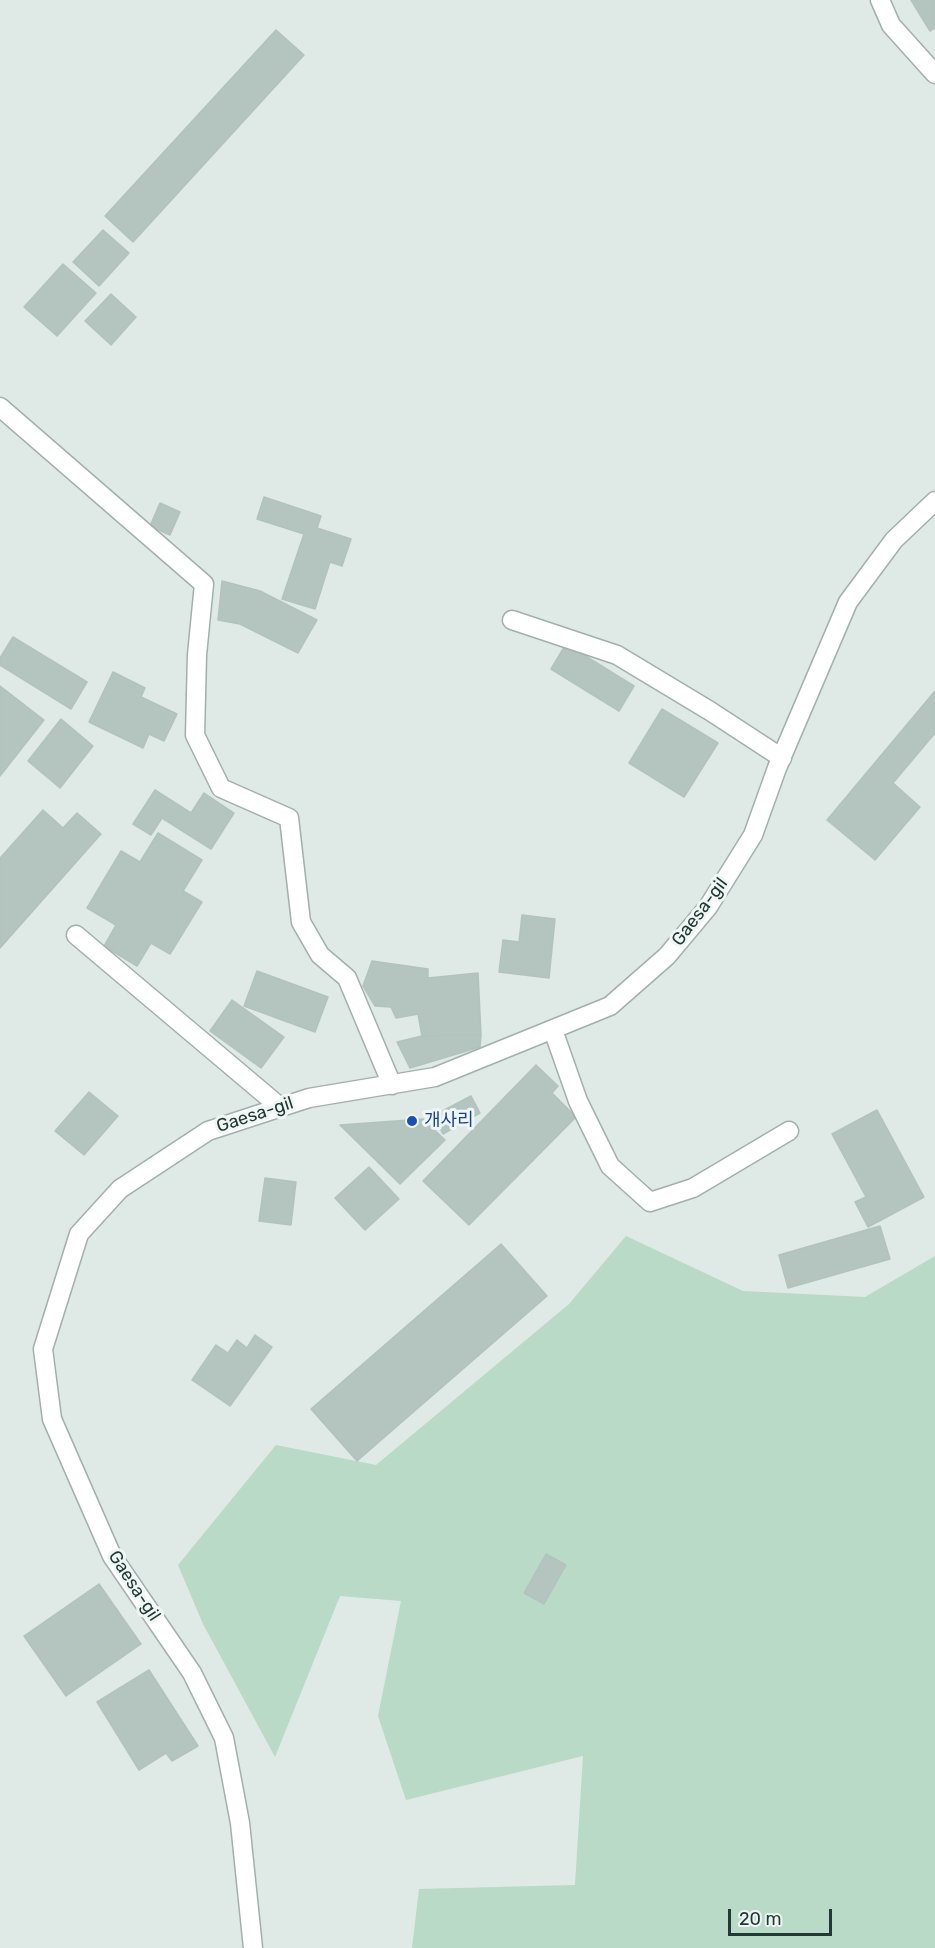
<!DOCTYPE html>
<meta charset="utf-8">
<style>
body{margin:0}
#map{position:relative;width:935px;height:1948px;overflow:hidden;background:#dfe9e6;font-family:Rubik,sans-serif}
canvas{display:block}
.scale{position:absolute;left:728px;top:1909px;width:104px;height:27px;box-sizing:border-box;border:3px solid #213835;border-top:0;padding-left:8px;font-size:18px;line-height:21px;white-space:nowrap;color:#213835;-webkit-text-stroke:4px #eff6f4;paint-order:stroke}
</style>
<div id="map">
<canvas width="935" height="1948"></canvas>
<div class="scale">20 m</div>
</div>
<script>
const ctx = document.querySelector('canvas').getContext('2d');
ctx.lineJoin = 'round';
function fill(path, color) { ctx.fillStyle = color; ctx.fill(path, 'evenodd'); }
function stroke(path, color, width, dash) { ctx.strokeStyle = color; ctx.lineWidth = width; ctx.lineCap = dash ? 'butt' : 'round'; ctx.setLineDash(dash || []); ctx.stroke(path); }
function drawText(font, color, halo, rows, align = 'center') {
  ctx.font = font + ' Rubik,"Noto Sans KR",sans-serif'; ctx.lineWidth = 6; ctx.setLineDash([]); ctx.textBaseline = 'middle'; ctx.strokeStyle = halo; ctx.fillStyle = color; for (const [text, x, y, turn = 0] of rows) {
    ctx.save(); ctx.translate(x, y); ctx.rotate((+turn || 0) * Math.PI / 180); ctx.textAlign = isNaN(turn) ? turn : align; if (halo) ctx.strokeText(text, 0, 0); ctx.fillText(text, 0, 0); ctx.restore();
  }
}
const green = new Path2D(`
 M626 1236 743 1291 865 1297 935 1256V1948H412L419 1889 575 1885 583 1756 406 1800 378 1716 401 1601 340 1596 275 1757 203 1624 178 1565 276 1445 376 1465 569 1304Z`);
const building = new Path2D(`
 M911 0H935V28L930 31Z
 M276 30 304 55 133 242 105 216Z
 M103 230 129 253 99 286 73 262Z
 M63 264 96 293 57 336 24 307Z
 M111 294 136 317 111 345 85 321Z
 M264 497 321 516 317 528 351 539 342 566 330 562 315 609 282 599 304 534 257 519Z
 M160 503 180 512 170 535 150 526Z
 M222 581 260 591 317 620 298 653 240 624 218 620Z
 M13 637 87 682 71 709 0 665V658Z
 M566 644 634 686 619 711 551 669Z
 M113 672 145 688 141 697 177 714 164 741 149 734 143 748 89 722Z
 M0 686 44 720 0 776Z
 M935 691V733L893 783 920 807 875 860 827 820Z
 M662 709 718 743 684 797 629 763Z
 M61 719 93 746 60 788 28 761Z
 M155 790 191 813 204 793 234 813 211 849 162 818 151 835 133 824Z
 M43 810 63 828 77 813 101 834 0 948V858Z
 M158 833 202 860 183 891 202 902 170 954 151 943 137 966 104 946 116 925 87 908 121 851 140 862Z
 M522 915 555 919 549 978 499 972 503 940 519 942Z
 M372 961 428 969V978L478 973 481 1035 422 1036 418 1014 396 1018 391 1007 375 1006 363 986Z
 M257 971 328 997 315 1032 244 1006Z
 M232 1000 284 1037 261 1068 210 1031Z
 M481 1035 480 1047 410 1068 397 1042 422 1036Z
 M536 1065 558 1086 552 1093 576 1117 469 1225 423 1181Z
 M89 1092 118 1116 84 1155 55 1131Z
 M471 1096 480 1113 443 1134 433 1116Z
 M877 1110 924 1197 868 1227 855 1202 866 1197 832 1134Z
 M423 1119 445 1140 400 1184 340 1125Z
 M369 1167 399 1199 365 1230 335 1198Z
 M265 1178 296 1182 291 1225 259 1221Z
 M880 1226 890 1259 788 1288 779 1255Z
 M501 1244 547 1296 357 1461 311 1409Z
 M255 1335 272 1347 230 1406 192 1380 216 1345 228 1353 237 1340 247 1348Z
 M546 1554 566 1565 544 1604 524 1593Z
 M99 1584 141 1644 66 1696 24 1636Z
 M149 1670 198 1746 172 1761 166 1753 139 1770 97 1702Z`);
const lane = new Path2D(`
 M512 620 617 655 710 711 782 758
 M76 935 280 1107
 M553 1030 578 1101 610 1166 650 1202 693 1188 789 1131`);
const street = new Path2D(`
 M880 0 891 25 935 74
 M0 407 204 584 197 655 195 735 221 788 289 818 301 922 320 955 347 978 392 1085
 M253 1948 240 1823 224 1738 192 1673 112 1556 52 1419 43 1349 79 1234 120 1189 208 1131 309 1098 435 1077 610 1006 667 956 708 907 753 835 777 768 848 602 894 540 935 501`);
const markers = [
 [412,1121,6,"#1a4fb4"]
];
const streetNames = [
 ["Gaesa-gil",700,912,-53],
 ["Gaesa-gil",255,1115,-18],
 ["Gaesa-gil",134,1586,57]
];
const transitNames = [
 ["개사리",424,1121]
];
fill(green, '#b8dac6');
fill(building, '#b4c4bf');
stroke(building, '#b2c3be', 1.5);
stroke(lane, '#a2b0ad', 21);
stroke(street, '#a2b0ad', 21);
stroke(lane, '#fff', 18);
stroke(street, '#fff', 18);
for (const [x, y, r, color] of markers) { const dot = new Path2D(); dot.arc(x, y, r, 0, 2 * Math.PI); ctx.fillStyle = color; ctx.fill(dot); stroke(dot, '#eff6f4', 2); }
drawText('18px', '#213835', '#eff6f4', streetNames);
drawText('18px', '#164399', '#eff6f4', transitNames, 'left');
</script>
